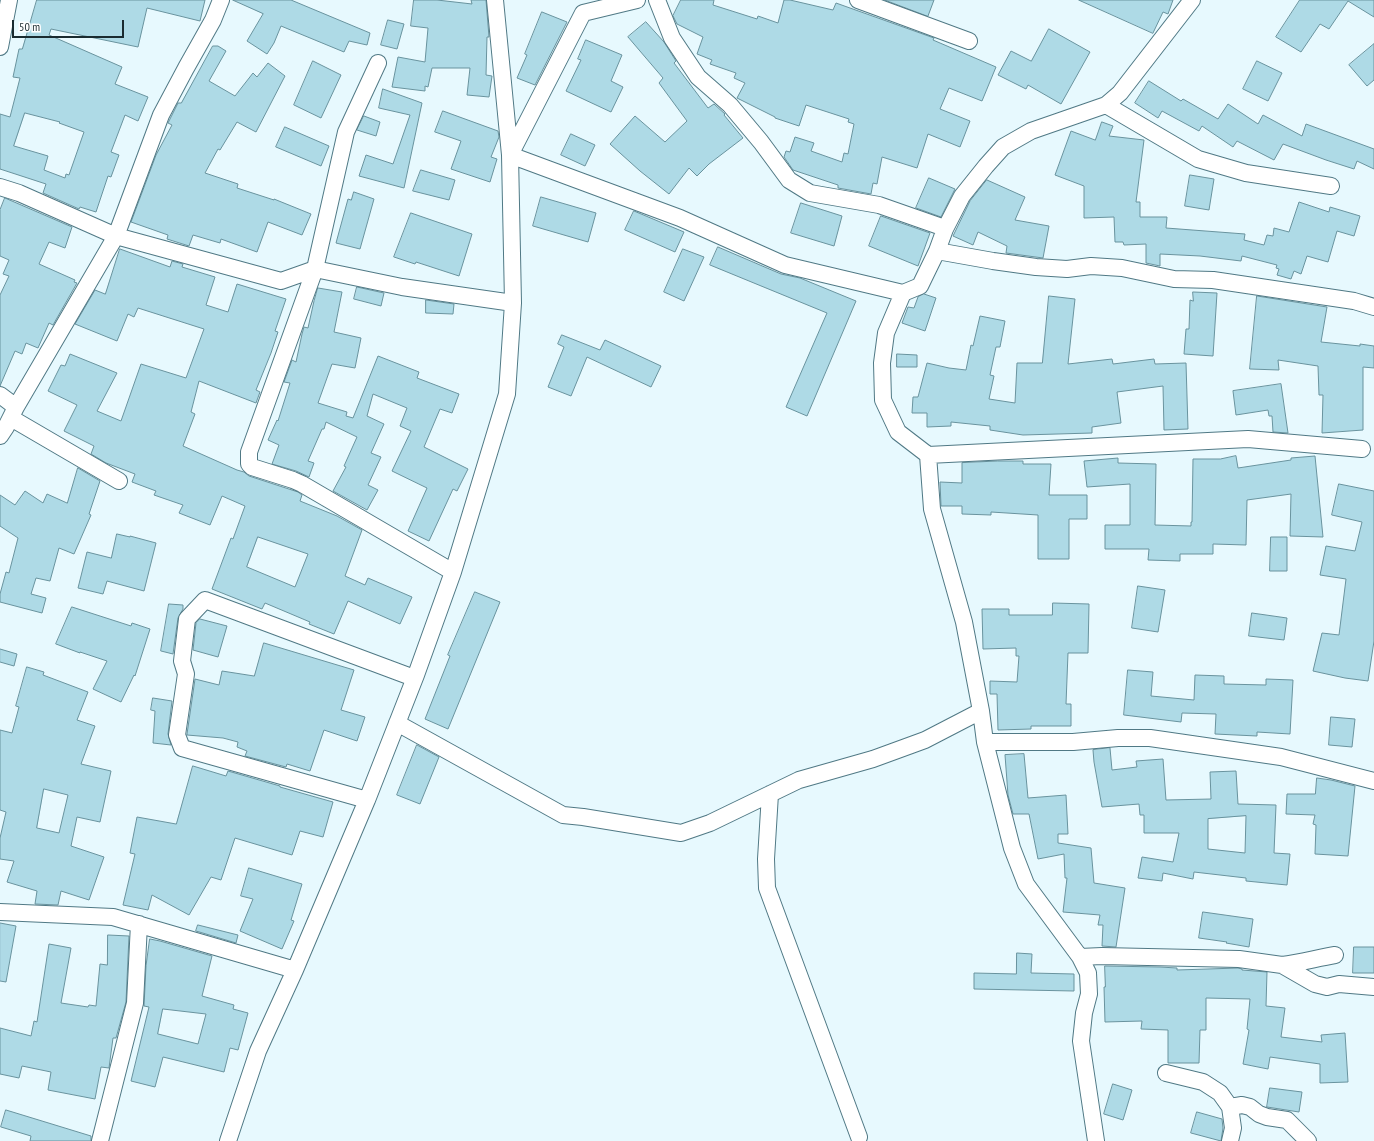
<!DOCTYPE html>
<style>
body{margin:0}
#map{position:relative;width:1374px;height:1141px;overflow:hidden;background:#e7f9fe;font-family:"PT Sans Narrow",sans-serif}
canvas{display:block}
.scale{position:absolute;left:12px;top:20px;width:112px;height:18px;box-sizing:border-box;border:2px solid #1a2b30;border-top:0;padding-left:5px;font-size:12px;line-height:14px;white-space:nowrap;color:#1a2b30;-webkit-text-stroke:3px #fff;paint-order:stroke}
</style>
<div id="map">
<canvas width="1374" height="1141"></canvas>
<div class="scale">50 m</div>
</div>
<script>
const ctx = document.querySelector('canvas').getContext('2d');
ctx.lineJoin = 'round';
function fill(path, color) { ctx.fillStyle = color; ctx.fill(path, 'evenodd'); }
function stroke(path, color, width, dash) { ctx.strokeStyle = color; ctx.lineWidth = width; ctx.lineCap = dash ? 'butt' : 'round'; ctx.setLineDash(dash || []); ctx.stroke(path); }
const building = new Path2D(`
 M37 0H205L200 21 147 8 138 47 51 29 49 35 122 67 115 84 148 97 138 121 125 115 111 152 119 155 111 177 108 176 96 212 80 207 79 209 43 193 46 184 0 169V114L10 117 20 78 13 77 19 49H22ZM25 113 60 122 59 123 84 132 69 175 66 174 65 178 44 170 48 156 14 146Z
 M233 0H291L370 33 367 45 349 41 344 52 281 26 274 43 267 54 247 41 263 14Z
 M414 0H437L472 4 471 0H486L489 37H487L486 75 492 76 489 97 467 95 470 68H432L428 87 425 86V91L392 87 398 57 425 62 428 28 411 26Z
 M681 0H714L713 5 757 19 758 16 778 23 784 0H790L833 10 836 3 934 38 933 40 996 67 982 101 949 88 940 109 970 121 960 147 928 134 917 168 882 157 877 184 873 183 871 194 838 188V185L793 170 784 157 786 151 790 152 795 137 814 143 811 151 842 162 844 153 848 154 854 124 848 122 849 119 806 105 799 126 775 118V117L737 98 745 83 734 78 736 73 710 64 712 60 697 54 703 37 677 24 673 16Z
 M885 0H934L928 16Z
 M1079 0H1173L1168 14 1163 12 1153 33Z
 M1300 0H1374V17L1348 1 1329 29 1320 24 1301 52 1276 37Z
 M542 12 567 22 535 85 517 78 527 55 525 54Z
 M388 20 404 24 397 49 381 45Z
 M646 22 664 42 676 61 674 63 708 108 714 104 725 114 724 115 743 138 709 164 697 176 689 168 669 194 640 171 610 144 635 116 665 142 687 121 659 83 663 78 628 37Z
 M1049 29 1090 52 1061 104 1028 85 1026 89 998 75 1011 51 1031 61Z
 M586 40 622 55 611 81 623 87 611 112 566 91 581 60 578 59Z
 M1374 44V80L1367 86 1349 65Z
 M213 46H218L226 51 209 81 235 96 253 73 257 77 268 63 285 76 256 132 237 122 220 150 218 149 205 173 238 184 237 188 274 200V199L311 214 302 235 268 222 257 252 221 239 220 243 193 235 189 246 167 239 168 235 131 222 156 155 172 125 168 123 178 103H181Z
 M313 61 341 75 321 118 294 105Z
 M1257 61 1282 73 1268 101 1243 89Z
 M1149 81 1181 101 1183 99 1218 119 1228 104 1258 124 1263 115 1302 136 1306 124 1374 149V169L1357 161 1354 169 1326 160 1283 144 1274 160 1237 141 1233 147 1202 126 1199 131 1162 111 1158 118 1135 103Z
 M383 89 422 103 404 188 359 176 366 155 393 164 410 115 379 108Z
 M443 111 498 131 499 137 491 157 497 159 490 182 451 169 461 141 435 132Z
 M364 116 380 122 376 136 357 130Z
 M1102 122 1113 126 1109 136 1144 140 1136 202H1140V217H1167L1166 228 1245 234 1244 240 1264 245 1267 235 1273 236 1274 228 1289 232 1299 202 1329 212 1330 207 1360 216 1354 236 1337 231 1328 262 1307 256 1301 274 1294 271 1291 279 1277 275 1279 269 1276 268 1277 265 1242 256 1241 261 1200 256 1160 254V266L1146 263V244L1124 245 1123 242H1115L1114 217 1084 218V186L1055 175 1071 131 1095 140Z
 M285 127 329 146 321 166 276 147Z
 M571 134 595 145 585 166 561 155Z
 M421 170 455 180 449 200 413 191Z
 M1190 175 1214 179 1209 210 1185 206Z
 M929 178 955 189 941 217 916 208Z
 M987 180 1025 197 1015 220 1049 226 1043 258 1006 253 1007 246 978 232 973 245 953 236 970 201Z
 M354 192 374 199 360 249 336 243 348 199 351 200Z
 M541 197 596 213 588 242 533 226Z
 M5 198 72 227 65 248 49 242 39 264 75 280 74 282 77 283 53 325 49 323 38 348 26 343 22 354 15 351 0 386V295L9 276 3 274 9 260 0 256V210Z
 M801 203 842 216 834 246 791 233Z
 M634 211 684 232 675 252 625 230Z
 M411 213 472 234 459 276 416 262 415 264 394 257Z
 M881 216 930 233 918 266 869 246Z
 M718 247 781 274 800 278 856 301 807 416 786 407 827 313 710 265Z
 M120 249 170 267 172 261 183 264 182 267 215 277 206 305 228 312 237 284 286 299 275 331 278 332 271 353 256 390 260 392 256 403 199 381 191 412 195 414 183 446 237 470 244 472 249 476 298 492 302 495 300 501 337 516 362 530 345 576 365 585 368 578 412 597 400 624 348 601 334 634 309 624 310 622 265 603 262 609 212 589 231 538 233 539 245 506 222 496 210 525 179 513 183 505 154 495 156 491 132 482 135 474 106 463 91 454 94 446 64 431 77 405 48 391 61 365 65 366 70 354 117 373 97 411 121 421 141 364 186 378 204 329 138 308 134 317 128 314 117 341 75 324 95 290 105 294ZM258 537 308 554 295 587 247 567Z
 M683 249 704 257 684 301 664 292Z
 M357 287 384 293 381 306 354 299Z
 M318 288 342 292 334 332 361 338 355 368 332 364 318 403 347 412 346 416 353 418 378 356 419 372 417 378 459 394 452 413 440 409 424 447 468 469 457 491 453 489 429 541 408 531 427 488 392 471 411 431 400 426 407 408 373 394 367 416 384 424 371 453 381 457 368 485 378 490 367 510 333 491 346 467 344 466 357 437 326 422 324 429H322L308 461 314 463 309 477 296 471 272 464 279 445 268 440 277 420 278 421 290 383 284 382 292 360 296 362 302 334 304 327 308 328 314 301Z
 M1193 292 1217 293 1213 356 1184 354 1186 329H1189L1190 300 1193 301Z
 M924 294 936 298 925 331 902 323 908 307 914 308 918 297Z
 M1049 296 1075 299 1068 364 1112 359 1113 364 1154 359 1155 364 1186 363 1188 429 1164 430 1163 386 1117 392 1121 423 1092 427V433L1023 435 990 430V426L951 422V426L927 427V413H912L913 397H918L927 363 949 368 966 370 971 345 973 346 980 316 1005 321 1000 347H996L990 375 994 376 989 399 1015 403 1017 363H1042Z
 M1257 296 1327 307 1321 342 1360 346V344L1374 346V368L1363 367V430L1322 433 1323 395H1319L1318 366 1278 360 1279 370 1250 369Z
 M426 300 454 304 453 314 426 313Z
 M562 335 600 350 605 340 661 366 651 387 587 357 571 396 548 387 564 347 558 344Z
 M897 354 917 355V367H897Z
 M1281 384 1288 433 1273 432 1272 416H1269L1268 410 1236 415 1233 391Z
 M1236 456 1238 468 1291 460V458L1315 456 1323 537 1290 536 1291 494 1247 500 1246 545 1213 544V554H1180V561L1148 560 1149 549H1105V525H1130V484L1087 487 1084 461 1118 458V463L1156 464 1155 525 1191 526V522H1192L1193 459H1220Z
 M998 461H1023V464H1051L1049 495H1087V519H1069V559H1038V515L991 512V515L962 514V506H941L940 482 962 483V463Z
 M78 468 100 481 89 514 91 515 74 554 59 548 50 581 36 578 31 594 46 598 42 613 0 602V594L6 572 9 573 18 538 0 526V495L15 505 25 491 43 503 47 494 67 503Z
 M1339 484 1374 491V641L1368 681 1345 678 1313 671 1322 633 1339 635 1346 579 1320 575 1326 546 1355 551 1362 522 1332 515Z
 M117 534 130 537V536L156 543 144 591 107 581 103 594 78 588 87 552 111 558Z
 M1271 537H1287V571H1270Z
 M1138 586 1165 590 1158 632 1132 628Z
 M475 592 500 602 448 729 425 719 450 656 448 655Z
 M1053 603 1089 604 1088 653H1068L1066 704H1071V726H1031V729L998 730 997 694H990V681L1017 682 1019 656H1016V648L983 649 982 609H1009V615H1052Z
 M169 604 183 605V609L178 618 173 654 161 651Z
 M72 607 131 626 132 623 150 629 135 676 134 675 121 702 93 689 107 661 80 652V653L56 644Z
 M1252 613 1287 618 1284 640 1249 636Z
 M200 619 227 626 218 657 193 650 196 623Z
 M264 643 354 670 341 710 365 717 357 741 324 730 310 771 287 764 286 767 245 756 247 751 237 747 238 742 223 738 187 735V734L195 679 219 685 222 671 254 676Z
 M0 649 17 654 14 666 0 662Z
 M27 667 44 672 43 675 88 692 77 720 95 726 81 764 111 771 100 822 77 817 71 846 104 857 89 900 61 891 58 905 35 904 37 891 7 882 14 861 0 859V838L6 812 0 810V730L12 733 19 707 16 706ZM44 789 68 795 59 833 37 828Z
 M1128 670 1153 672 1151 696 1194 700 1195 675 1224 676V684L1266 685V679L1293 680 1290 734 1257 732V736L1215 734 1216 714 1182 713 1181 722 1124 715Z
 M153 698 172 701 168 734 171 745 153 743 155 711 151 710Z
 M1331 717 1355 719 1352 747 1329 745Z
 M417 745 439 757 420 804 397 795Z
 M1110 748 1112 770 1137 767 1136 761 1163 759 1166 800 1211 799 1210 772 1236 771 1238 804 1276 805 1274 853 1290 854 1287 885 1246 881V878L1194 872 1193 879 1163 873 1162 881 1138 878 1142 857 1173 862 1179 833H1144V815H1140L1139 804 1102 807 1094 762 1093 750ZM1246 816 1245 853 1208 849V819Z
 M1024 754 1028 798 1066 795 1068 834H1058V843L1091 848 1094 883 1125 888 1116 947 1102 946 1103 925H1098L1100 915 1063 912 1067 878H1065L1064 854 1038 859 1029 814H1013L1008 795 1005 755Z
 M193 766 226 776 228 771 280 786V787L333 802 323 837 300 831 292 855 235 838 221 880 211 877 189 915 152 895 148 910 123 905 135 854 130 853 137 817 176 824Z
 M1317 778 1331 780 1355 786 1348 856 1315 854 1316 825 1313 824 1315 815 1286 814 1287 794H1315Z
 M249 868 302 884 291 920 294 921 282 949 240 931 253 899 241 896Z
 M1203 912 1253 919 1249 947 1226 943 1227 942 1199 938Z
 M0 923 16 926 6 982 0 981Z
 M198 925 238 935 236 943 196 931Z
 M108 935 129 936 126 1002 116 1038H113L109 1068 101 1067 95 1099 48 1090 51 1072 22 1066 19 1078 0 1074V1028L31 1036 34 1021 37 1022 49 944 71 948 61 1003 88 1007 89 1005 96 1006 100 964 107 965Z
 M150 939 160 941 212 956 202 996 234 1005 233 1009 248 1013 238 1050 230 1048 224 1072 163 1057 155 1087 131 1081 149 1007 144 1006 146 966ZM163 1009 206 1014 198 1044 158 1034Z
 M1354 947H1374V973H1353Z
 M1017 953 1032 954 1031 973 1074 974V991L974 989V973L1016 974Z
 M1105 966 1160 967 1177 968V970L1238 968 1242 969V970L1267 972 1266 1006 1285 1008 1281 1037 1322 1042 1321 1035 1345 1033 1348 1082 1320 1083V1064L1270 1057 1268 1069 1243 1064 1249 1030 1247 1029 1250 999 1206 998V1030H1200L1199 1063H1168V1030L1141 1029 1142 1021 1105 1022 1104 987H1105Z
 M1113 1084 1132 1090 1123 1120 1104 1114Z
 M1270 1088 1302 1092 1299 1112 1267 1107Z
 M6 1110 91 1136V1141H30L31 1136 1 1127Z
 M1197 1112 1222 1119 1223 1128 1221 1141 1191 1133Z`);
const street = new Path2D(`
 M637 0 583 13 510 155 680 218 785 265 903 293
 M657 0 672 38 698 77 730 105 761 142 789 180 810 193 879 205 939 226 945 229 937 251 993 261 1036 267 1067 269 1091 266 1122 268 1174 279 1213 280 1354 301 1374 307
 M858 0 969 41
 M0 47 9 0
 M378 63 346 132 315 269 249 452V464L252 467 293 480 302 484 453 572
 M1106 105 1198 159 1246 173 1331 186
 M0 187 19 193 116 236 281 281 315 269 402 287 513 303
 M945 229 962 196 986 166 1003 147 1031 131 1106 105 1120 93 1192 0
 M937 251 920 286 903 293 886 333 882 363 883 400 898 432 928 455 932 509 964 622 981 711 985 742 1012 848 1026 884 1080 957 1088 973 1089 994 1084 1013 1081 1041 1096 1141
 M0 395 16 407
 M11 418 119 481
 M0 436 6 427 16 407 116 236 161 115 186 68 213 20 221 0
 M928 455 1248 439 1362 449
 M397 723 563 815 583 817 681 833 710 823 799 780 873 759 925 740 981 711
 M985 742H1073L1118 738H1150L1281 757 1374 781
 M770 794 766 859 767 888 859 1137
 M367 800 182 748 177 735 186 674 182 661 187 619 205 600 414 678
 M0 912 113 917 295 970
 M1080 957 1102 956 1239 959 1282 965 1315 984 1327 987 1339 984 1374 987
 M1282 965C1300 963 1317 958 1335 955
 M1166 1073 1203 1082 1220 1093 1230 1107 1233 1128 1230 1141
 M1230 1107 1242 1105 1250 1107 1259 1114 1267 1117 1287 1120 1308 1141
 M100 1141 135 1003 139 924
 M228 1141 258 1051 295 970 367 800 416 675 453 572 507 394 513 303 510 155 495 0`);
fill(building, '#aedae6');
stroke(building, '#69939e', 1);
stroke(street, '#507985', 18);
stroke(street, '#fff', 16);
</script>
